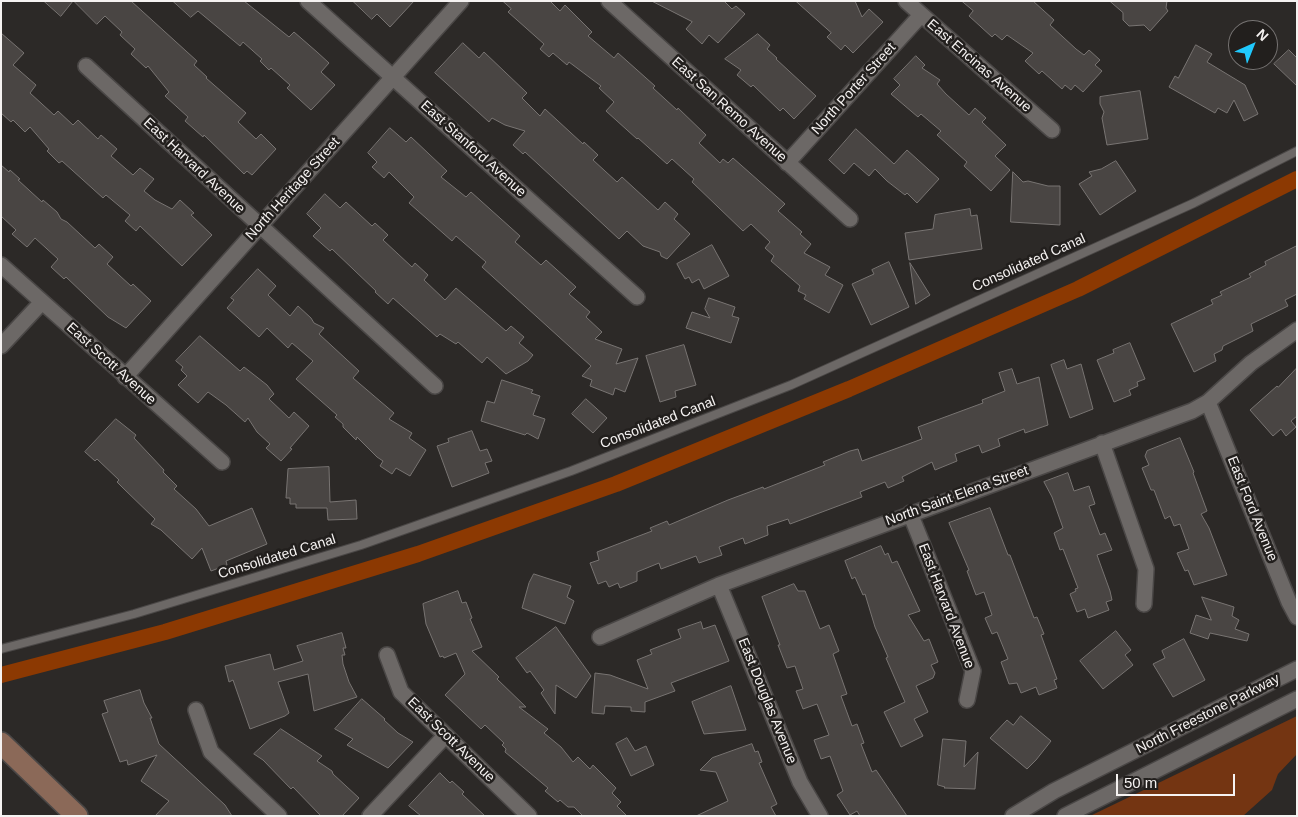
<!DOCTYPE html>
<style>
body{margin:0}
#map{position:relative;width:1298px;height:817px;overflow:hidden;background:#2c2927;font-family:Helvetica,sans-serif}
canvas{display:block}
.frame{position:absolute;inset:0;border:2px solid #f5f2f1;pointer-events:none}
.north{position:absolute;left:1228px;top:20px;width:50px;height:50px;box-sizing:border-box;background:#221f1d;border:1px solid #767372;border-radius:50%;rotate:44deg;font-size:14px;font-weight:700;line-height:20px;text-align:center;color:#f5f2f1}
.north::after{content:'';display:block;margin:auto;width:18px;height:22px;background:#20c9fd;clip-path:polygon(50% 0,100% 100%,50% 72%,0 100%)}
.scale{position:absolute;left:1116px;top:774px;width:119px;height:22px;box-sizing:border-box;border:2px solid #f5f2f1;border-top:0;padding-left:6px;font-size:15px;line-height:18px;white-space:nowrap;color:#f5f2f1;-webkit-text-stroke:4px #221f1d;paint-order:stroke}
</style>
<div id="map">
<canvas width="1298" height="817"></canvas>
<div class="frame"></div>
<div class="north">N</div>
<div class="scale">50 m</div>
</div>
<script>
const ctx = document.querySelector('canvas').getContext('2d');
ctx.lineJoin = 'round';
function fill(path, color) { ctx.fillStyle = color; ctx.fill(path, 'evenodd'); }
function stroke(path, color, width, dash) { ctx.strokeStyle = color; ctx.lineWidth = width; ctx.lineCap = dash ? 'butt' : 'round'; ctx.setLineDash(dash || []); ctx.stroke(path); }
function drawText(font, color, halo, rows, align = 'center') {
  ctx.font = font + ' Helvetica,sans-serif'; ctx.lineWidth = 5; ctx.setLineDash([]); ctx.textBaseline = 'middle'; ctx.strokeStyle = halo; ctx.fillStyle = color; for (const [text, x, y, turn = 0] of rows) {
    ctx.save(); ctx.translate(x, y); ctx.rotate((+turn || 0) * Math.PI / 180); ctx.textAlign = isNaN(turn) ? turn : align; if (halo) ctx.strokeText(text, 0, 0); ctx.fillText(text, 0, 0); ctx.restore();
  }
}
const green = new Path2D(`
 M1297 716V754L1278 774 1272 790 1243 816H1090Z`);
const canal = new Path2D(`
 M1 675 165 632 418 554 616 484 849 389 1078 289 1297 179`);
const building = new Path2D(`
 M44 1H73L61 16Z
 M74 1H131L197 61 194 65 207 77 206 78 246 113 238 122 256 139 261 134 276 149 252 175 247 171 244 174 204 135 203 137 185 121 188 117 165 96 169 92 148 66 146 68 131 54 135 49 120 35 122 32 105 16 97 24Z
 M173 1H244L289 37 294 32 317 52 329 63 321 72 335 85 311 110 287 88 290 85 271 68 269 70 260 61 262 59 243 42 240 46 198 11 191 17Z
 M353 1H414L390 27 377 14 372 19Z
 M503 1H550L560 11 565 5 592 32 588 36 614 58 618 53 655 86 653 88 677 110 678 108 706 135 699 143 720 163 723 159 728 163 733 158 785 204 778 211 802 232 800 234 811 244 804 253 830 267 825 275 843 285 829 313 804 299 806 295 798 291 800 286 771 261 774 256 765 248 770 242 751 224 743 231 692 182 694 179 672 159 667 164 638 138 637 139 606 111 614 102 599 88 601 86 569 62 567 65 553 53 549 57 540 49 544 44 508 12 511 9Z
 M652 1H724L732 9 736 6 745 14 718 43 709 35 702 44 686 29 692 22Z
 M796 1H855L862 17 869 9 883 22 853 53 845 45 841 50 827 37 831 33Z
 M962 1H1033L1054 20 1050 25 1076 49 1084 55 1089 50 1100 60 1095 65 1102 71 1083 92 1075 85 1071 90 1065 85 1062 89 1042 71 1039 74 1025 61 1033 53 1007 35 1002 40 995 34 992 37 969 16 973 11Z
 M1110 1H1167L1166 8 1168 11 1150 31 1144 25 1129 26 1123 20V13Z
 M1 33 24 53 13 65 36 85 30 93 54 115 58 111 73 125 78 120 98 139 101 135 117 149 111 156 133 175 140 168 154 179 144 191 155 200 172 209 180 200 194 213 191 215 212 235 182 266 140 226 136 231 125 221 130 215 106 195 103 198 62 161 59 163 47 151 49 149 30 127 25 132 13 120 11 122 1 113Z
 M758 34 770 45 767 49 777 58 776 59 816 96 794 119 783 108 780 111 753 85 751 87 737 75 741 70 725 59Z
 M463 43 479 58 484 52 527 93 522 98 540 116 545 109 583 144 584 142 598 155 593 160 617 182 622 177 658 210 665 202 678 214 674 219 690 234 667 259 661 256 660 252 643 246 627 231 619 239 525 152 523 154 513 145 525 131 505 125 492 118 489 122 435 73Z
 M1196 45 1212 54 1207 62 1245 85 1258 114 1244 121 1234 100 1227 113 1218 108 1215 113 1169 87 1175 76 1178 78Z
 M1289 50 1297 58V86L1274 64Z
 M916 56 925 65 922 68 940 80 937 84 946 94 969 115 975 108 986 118 982 122 1006 145 995 156 1010 170 991 191 964 166 967 162 937 135 941 131 921 114 918 117 891 94 900 85 894 79Z
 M1140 91 1148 139 1107 145 1102 118 1104 112 1100 104V97Z
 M390 128 406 142 411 137 447 171 441 177 466 197 471 192 520 236 515 242 541 265 546 260 576 287 569 294 590 312 586 317 602 332 595 339 622 349 616 364 638 358 625 392 615 388 613 395 590 386 592 380 582 376 591 366 482 267 486 262 456 236 452 241 409 203 414 197 389 172 384 178 372 167 377 162 368 153Z
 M856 129 894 164 907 150 939 179 917 203 907 193 905 195 887 181 875 169 869 176 854 163 844 174 829 160Z
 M1116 161 1136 191 1100 215 1079 184 1092 176 1089 172 1101 169Z
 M1 165 9 172 10 170 20 179 18 180 42 202 43 200 57 212 61 219 67 222 95 248 99 244 113 257 107 264 131 286 133 284 151 301 126 328 108 317 66 277 64 279 51 267 58 259 35 238 27 247 12 234 16 230 1 216Z
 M1013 172 1023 182 1028 181 1048 186H1060V225L1011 222Z
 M325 194 340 208 346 202 372 226 375 223 388 235 383 240 412 267 415 263 428 275 424 280 445 300 456 288 506 331 511 326 524 337 519 343 533 355 528 361 506 374 487 357 482 363 458 342 456 344 440 334 437 337 393 298 388 304 375 292 376 291 332 249 330 251 313 236 321 228 307 214Z
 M970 209 971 216 977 215 982 249 909 260 905 233 933 229 935 215Z
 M712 245 729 276 704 289 699 279 692 283 689 277 685 279 677 264Z
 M1297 246V294L1285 300 1288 306 1251 324 1253 331 1223 346 1222 350 1214 354 1216 361 1194 372 1171 324 1213 304 1211 300 1222 295 1220 292 1251 277 1249 274 1266 265 1265 262Z
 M889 262 909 307 871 325 852 284 874 274 872 270Z
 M910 263 930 295 916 304Z
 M258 269 276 286 268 295 290 316 298 306 311 318 314 323 324 328 319 334 359 371 353 378 394 413 389 419 412 433 409 438 426 450 410 476 396 468 392 474 380 466 383 461 377 457 357 437 356 440 343 427V424L335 417 337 415 296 379 313 361 292 343 288 348 267 328 259 337 227 308 234 300 231 298Z
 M709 298 735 307 732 316 739 318 731 343 686 328 692 312 710 318 705 309Z
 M200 336 240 371 244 367 267 385 274 394 269 399 289 418 294 412 309 426 290 448 292 449 281 461 266 448 270 444 257 432 248 418 245 422 226 405 208 392 198 403 178 385 187 376 181 370 183 367 176 361Z
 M1130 343 1145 379 1137 382 1138 386 1129 390 1131 395 1114 402 1097 360 1114 353 1113 350Z
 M684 345 696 385 675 391 676 397 660 402 646 356Z
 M1064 360 1067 369 1081 364 1093 409 1070 418 1051 365Z
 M1297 368V416L1291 421 1296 427 1286 436 1281 429 1273 436 1250 410 1277 386 1278 387Z
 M1012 369 1017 384 1039 377 1048 425 1025 433 1024 429 998 439 1000 446 982 453 979 445 955 454 957 461 935 470 932 462 902 477 904 481 888 488 885 482 860 492 862 497 790 524 788 519 767 526 768 535 745 544 743 538 719 547 722 555 699 563 696 556 661 569 659 563 637 572V581L620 588 618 583 609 587 606 581 598 584 590 563 599 560 597 552 652 531 650 528 667 521 669 525 728 500 763 487 764 489 825 465 823 462 850 451 858 449 862 461 922 439 918 427 983 403 982 400 1005 391 999 373Z
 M502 380 533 390 531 393 540 396 533 415 545 419 538 439 527 433 525 435 481 421 487 401 494 403Z
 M586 399 607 418 593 433 572 414Z
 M116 419 136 435 134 438 164 470 163 472 177 486 174 489 196 509 209 526 252 508 267 544 226 561 227 565 211 571 202 548 192 559 161 530 151 524 155 519 123 488 117 482 119 480 97 459 95 461 85 452Z
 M472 431 480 451 487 449 492 461 485 463 489 473 452 487 437 446 449 442 448 439Z
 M1180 438 1194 472 1193 473 1207 511 1201 514 1209 528 1227 575 1194 585 1188 570 1185 571 1177 553 1189 549 1180 524 1174 526 1170 516 1165 519 1154 490H1151L1142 468 1149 465 1145 456 1147 451Z
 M329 467 330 502 356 500 357 519 328 520 327 508H296V504H290V498H286L288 469Z
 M1068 473 1074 491 1089 486 1095 504 1089 506 1100 535 1105 533 1112 550 1097 555 1110 591 1112 600 1106 602 1109 610 1088 618 1085 609 1077 612 1070 594 1076 591 1075 589 1078 588 1063 549 1060 550 1054 533 1063 528 1052 497 1044 482Z
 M990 508 1008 555H1010L1034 618 1037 617 1044 634 1041 635 1057 679 1054 680 1057 688 1039 695 1036 687 1021 693 1017 683 1009 684 1001 662 1008 659 997 632 992 634 985 618 992 615 984 592 976 595 967 571 969 570 949 523Z
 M881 546 885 555 888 553 892 563 897 561 920 611 908 615 924 641 929 639 938 662 931 665 935 673 933 678 916 686 928 712 914 719 923 736 901 747 884 712 905 702 886 658 888 657 875 627 865 594 863 595 855 577 852 579 845 561Z
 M534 574 571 586 567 597 574 601 565 624 522 608 529 583Z
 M794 584 798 591H805L820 629 829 625 839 651 833 654 847 694 841 696 852 726 857 724 864 743 861 744 872 772 876 770 907 816H860L857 811 850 815 837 795 843 791 830 756 821 759 814 740 829 735 817 704 803 709 796 691 803 689 795 666 787 668 778 645H780L762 597Z
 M458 591 462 603 466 602 472 618 470 619 482 647 472 651 499 677 497 679 526 707H519L548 729 544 733 561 747 573 762 578 757 590 769 593 765 616 788 612 793 621 802 617 806 627 816H583L574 807H568L560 800 558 802 545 791 548 788 505 752 506 749 502 745 504 743 485 725 481 729 445 695 465 674 456 653 444 658 443 656 440 657 426 624 423 604Z
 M1202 597 1234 607 1232 616 1239 620 1235 629 1249 634 1247 641 1210 633 1208 639 1190 633 1196 615 1211 620Z
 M701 622 703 629 715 625 729 661 671 683 675 691 645 702V712L631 711V707L605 706 604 714 592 713 595 673 610 675 648 689 637 660 652 654 650 650 681 638 678 630Z
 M556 627 591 676 576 698 556 685 555 714 541 693 544 690 530 671 527 673 516 658Z
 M1116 631 1131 650 1125 655 1133 665 1103 689 1080 661Z
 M342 633 346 648H343L345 655H342L343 664 349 682 357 697 314 711 308 674 278 682 289 713 285 716 250 729 233 680 229 682 225 666 270 654 274 670 290 665 303 661 297 646Z
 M1184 639 1205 680 1173 697 1153 664 1165 658 1162 651Z
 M731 686 746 730 704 734 692 702Z
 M140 690 144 703 152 718H150L159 744 225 805 232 816H155L169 801 141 781 157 755 128 765 127 760 120 762 102 714 108 712 104 701Z
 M362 699 385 719 384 720 398 733 413 742 388 768 347 745 353 739 335 729Z
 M1021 716 1051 741 1036 760 1027 769 990 738 1007 720 1013 725Z
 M281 729 322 756 317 761 332 771 333 774 359 798 342 816H321L293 787 291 789 263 760 254 754Z
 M627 738 635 751 646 746 654 765 631 776 616 744Z
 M943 739 966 741 964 767 978 752 975 789 944 788 945 787 938 785Z
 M752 744 755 752 758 751 762 762 759 763 777 804 771 807 776 816H696L728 801 716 772 700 770 712 758Z
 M440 773 450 783 452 781 464 792 462 794 485 816H421L409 806Z`);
const service = new Path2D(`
 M1 649 134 614 361 545 571 471 791 385 1194 203 1297 151`);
const minor = new Path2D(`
 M308 1 637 297
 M609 1 850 219
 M906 1 1052 130
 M86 66 435 386
 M787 163 921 15
 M1 265 222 462
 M1 346 42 302
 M125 377 461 1
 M1208 402 1289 602 1297 617
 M1102 443 1146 569 1144 604
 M910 513 973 671 967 700
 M719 585 800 782 820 816
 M600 637 719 585 1192 411 1208 402 1251 363 1297 330
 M387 655 401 692 529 816
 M196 710 211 752 279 816
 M370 816 445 736
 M1013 816 1054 791 1297 669
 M1065 816 1297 699`);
const secondary = new Path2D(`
 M1 743 77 816`);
const streetNames = [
 ["East Encinas Avenue",979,66,41],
 ["North Porter Street",854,89,-48],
 ["East San Remo Avenue",729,110,42],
 ["East Stanford Avenue",473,149,42],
 ["East Harvard Avenue",194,166,43],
 ["North Heritage Street",293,189,-48],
 ["Consolidated Canal",1029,263,-24],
 ["East Scott Avenue",111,364,42],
 ["Consolidated Canal",658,423,-21],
 ["North Saint Elena Street",957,496,-20],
 ["East Ford Avenue",1252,509,68],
 ["Consolidated Canal",277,557,-17],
 ["East Harvard Avenue",946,606,69],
 ["East Douglas Avenue",767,701,68],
 ["North Freestone Parkway",1208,714,-27],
 ["East Scott Avenue",451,740,44]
];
fill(green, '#743512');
stroke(canal, '#8c3902', 16);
fill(building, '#494543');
stroke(building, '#787472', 1);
stroke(service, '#4a4746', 10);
stroke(minor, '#4a4746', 18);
stroke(secondary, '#4a4746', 24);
stroke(service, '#6c6866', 8);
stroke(minor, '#6c6866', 15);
stroke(secondary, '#8b6958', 21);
drawText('14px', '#f5f2f1', '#221f1d', streetNames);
</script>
